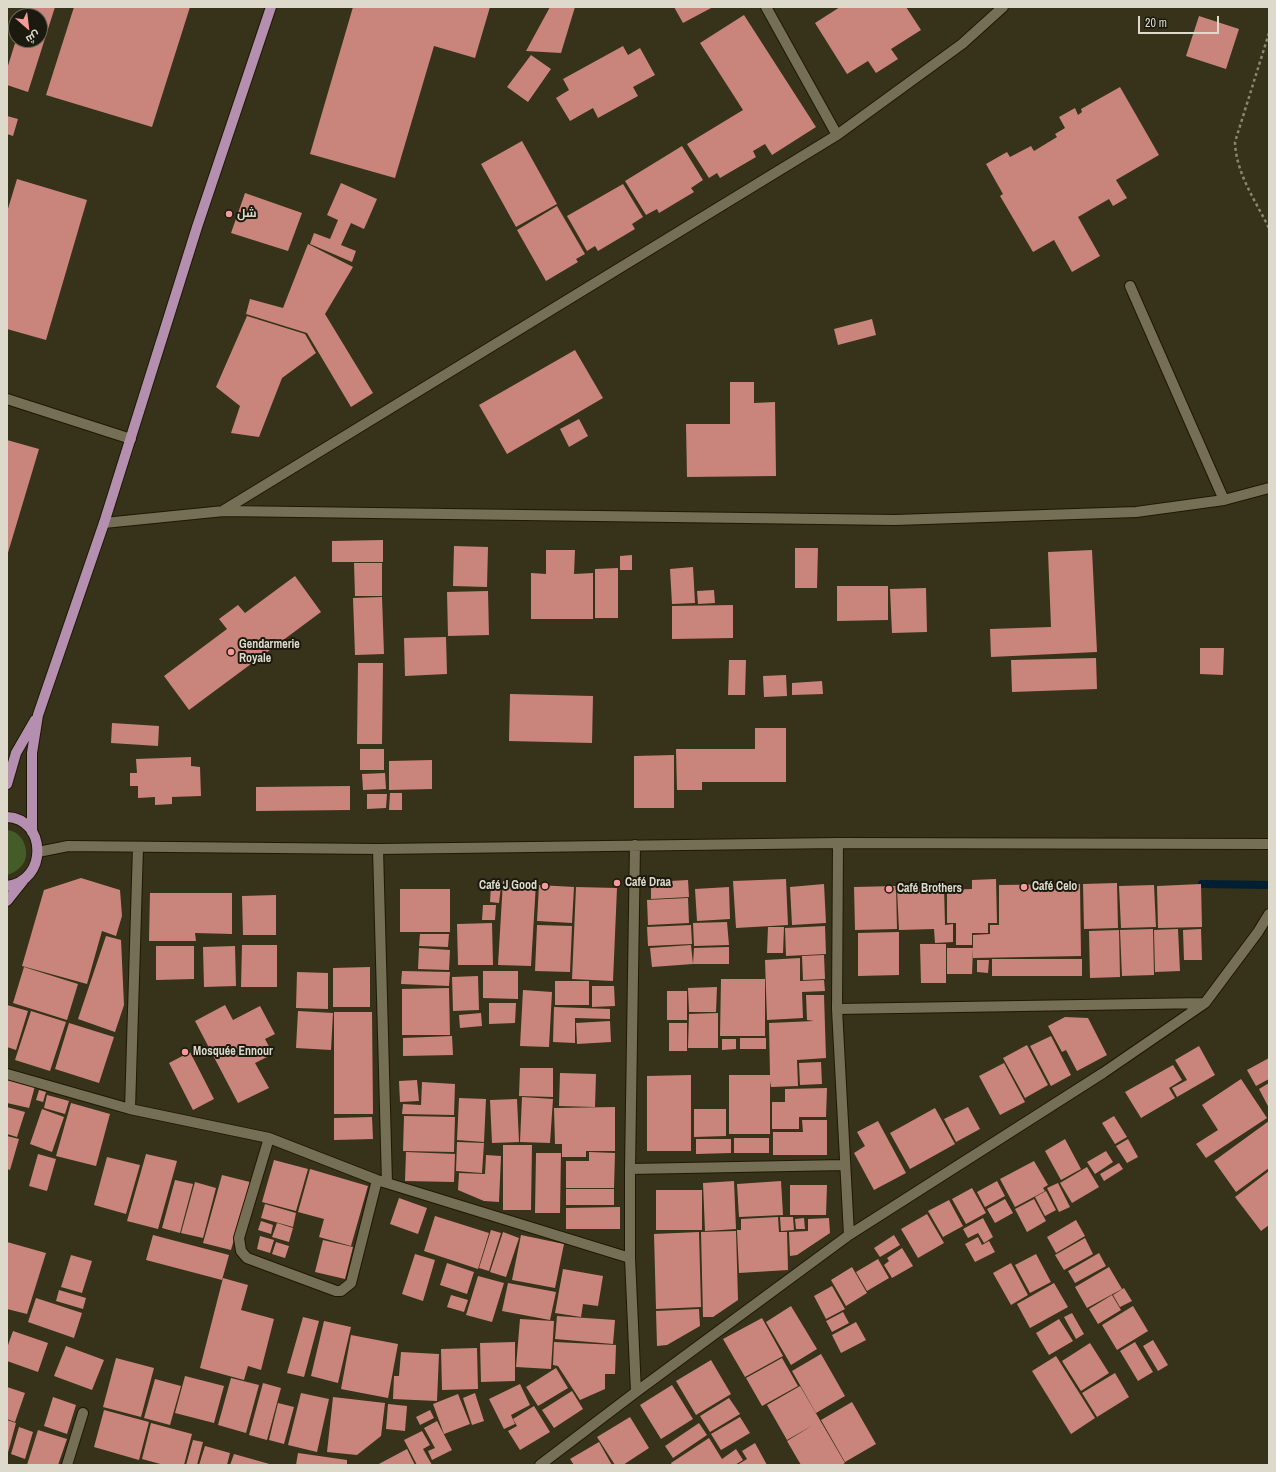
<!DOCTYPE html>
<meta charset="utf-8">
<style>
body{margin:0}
#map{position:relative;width:1276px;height:1472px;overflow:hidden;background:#37321a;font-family:"Archivo Narrow",Cairo,sans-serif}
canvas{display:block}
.frame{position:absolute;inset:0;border:8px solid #dddacb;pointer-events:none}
.north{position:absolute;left:8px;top:8px;width:40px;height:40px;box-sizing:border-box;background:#1c1a0f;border:1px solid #69675a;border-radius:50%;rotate:152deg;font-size:11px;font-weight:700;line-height:16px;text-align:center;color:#dddacb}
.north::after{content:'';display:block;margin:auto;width:14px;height:18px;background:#f59b99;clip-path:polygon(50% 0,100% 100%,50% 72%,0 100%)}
.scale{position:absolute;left:1138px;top:16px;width:81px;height:18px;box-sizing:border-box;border:2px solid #dddacb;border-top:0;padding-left:5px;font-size:12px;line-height:14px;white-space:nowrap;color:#dddacb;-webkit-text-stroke:3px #1c1a0f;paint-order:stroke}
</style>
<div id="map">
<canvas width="1276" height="1472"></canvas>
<div class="frame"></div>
<div class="north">ش</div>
<div class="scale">20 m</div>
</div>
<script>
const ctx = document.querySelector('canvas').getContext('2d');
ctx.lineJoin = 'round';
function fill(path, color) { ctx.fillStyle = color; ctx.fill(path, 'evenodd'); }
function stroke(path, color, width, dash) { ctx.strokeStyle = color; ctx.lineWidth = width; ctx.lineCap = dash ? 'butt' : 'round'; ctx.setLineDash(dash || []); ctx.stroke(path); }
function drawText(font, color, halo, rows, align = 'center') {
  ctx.font = font + ' "Archivo Narrow",Cairo,sans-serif'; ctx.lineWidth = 4; ctx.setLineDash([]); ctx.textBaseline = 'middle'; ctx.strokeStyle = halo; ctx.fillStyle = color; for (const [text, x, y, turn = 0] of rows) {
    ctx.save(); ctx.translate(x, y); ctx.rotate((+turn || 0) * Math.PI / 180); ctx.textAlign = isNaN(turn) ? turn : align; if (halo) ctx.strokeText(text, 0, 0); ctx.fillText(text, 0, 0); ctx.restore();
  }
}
const green = new Path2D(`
 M7 830C23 831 31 852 23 864 19 870 13 873 7 875Z`);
const stream = new Path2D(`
 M1202 884 1269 885`);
const building = new Path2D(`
 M26 7H55L28 92 7 85V69L16 40H40V16H24Z
 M74 7H190L152 127 46 95Z
 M353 7H490L475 58 434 46 395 178 310 154Z
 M550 7H575L561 53 526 51Z
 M674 7H713L683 23Z
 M840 7H906L921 30 891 49 898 59 876 73 868 61 847 74 815 23Z
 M744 15 816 127 772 155 765 144 753 151 756 157 720 178 717 173 709 178 687 144 743 110 700 43Z
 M1199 16 1239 29 1226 69 1186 56Z
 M623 46 628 55 640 48 655 75 633 87 638 96 598 118 593 108 570 121 556 98 569 90 563 79Z
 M531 55 551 69 528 102 507 87Z
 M1120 87 1159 155 1116 180 1127 198 1113 206 1109 199 1078 217 1100 256 1072 272 1054 240 1033 252 1000 196 1003 194 986 164 1007 152 1010 157 1031 146 1034 151 1057 137 1055 134 1065 128 1059 117 1075 108 1078 115 1082 112 1081 109Z
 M7 116 18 119 13 136 7 134Z
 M522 141 557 204 516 227 481 164Z
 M682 146 703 180 691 188 694 192 659 213 657 209 646 215 625 181Z
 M17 179 87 200 46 340 7 329V212Z
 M341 183 377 199 364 229 351 223 341 245 356 251 352 262 310 244 314 233 330 239 338 220 327 215Z
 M623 184 643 217 632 224 635 229 598 251 595 246 587 251 567 216Z
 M245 193 302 213 288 251 231 233Z
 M557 206 585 254 576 259 578 262 546 281 517 230Z
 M308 244 353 267 325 314 373 393 351 407 307 333 246 314 250 299 283 308Z
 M247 316 305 334 316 353 282 378 259 437 231 433 240 406 216 387Z
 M872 319 876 335 838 345 834 329Z
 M575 350 603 398 507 454 479 405Z
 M730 382H754V403L775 402 776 476 687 477 686 424H730Z
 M579 419 588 436 569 447 560 429Z
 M7 440 39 449 7 556Z
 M383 540V562H332V541Z
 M454 546 488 547 487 587 453 586Z
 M795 548H818L817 588H795Z
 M546 550H575L574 574 593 573V619H531V573L546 574Z
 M1092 550 1097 652 991 657 990 629 1051 627 1048 552Z
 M632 555V570H620V556Z
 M354 563H382V596H355Z
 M693 567 695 603 672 604 670 569Z
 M618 568V618H595V569Z
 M295 576 321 612 189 710 164 676 227 629 219 619 238 605 245 613Z
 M837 586H888V620L837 621Z
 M926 588 927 632 892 633 890 589Z
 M714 590 715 603 698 604 697 591Z
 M488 591 489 635 448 636 447 592Z
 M382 597 384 654 355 655 353 598Z
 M733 605V638L672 639V606Z
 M446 637 447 674 405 676 404 638Z
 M1200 648H1224L1223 675 1200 674Z
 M1096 658 1097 689 1012 692 1011 660Z
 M729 660H746L745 695H728Z
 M358 663H383L382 744H357Z
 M786 675 787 696 764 697 763 676Z
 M822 681 823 694 792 695V683Z
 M510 694 593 696 592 743 509 741Z
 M112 723 159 726 158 746 111 743Z
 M755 728H786V782H702V790H677L676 749H755Z
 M360 749H384V770H360Z
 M674 755V808H634V756Z
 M191 757V766L200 767 201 796 172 797V804L155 805V797L138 798V786H130V773H137L136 759Z
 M432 760V789L389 790V761Z
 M385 773 386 789 363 790 362 774Z
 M350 786V810L256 811V787Z
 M390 793H402V810H389Z
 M367 794H387L386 808 367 809Z
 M81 878 120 890 122 916 116 936 102 931 87 984 22 966 44 890Z
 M786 879 788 925 736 928 733 881Z
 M996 879 997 923H988V933H972V945H956V923H947V890L972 889V880Z
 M688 880 689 897 651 899V882Z
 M503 881 536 883 531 966 498 965Z
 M1117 883 1118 928 1084 929 1083 884Z
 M824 884 826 923 792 925 790 887Z
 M1080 884 1081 956 973 958V935L990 934V925H999V885Z
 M1201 884 1202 927 1158 928 1157 886Z
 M491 885 501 886 499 903 490 902Z
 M539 885 574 887 572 923 537 921Z
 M1154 885 1156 927 1121 928 1119 886Z
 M896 886 897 929 855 930 854 887Z
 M576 887 617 888 613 981 572 979Z
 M729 887 730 919 697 921 695 889Z
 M944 887 945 925 953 924V942L935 943 934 929 899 930 897 889Z
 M400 889H450V932H400Z
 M150 893H232V934L195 933 196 941H149Z
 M276 895V935H243L242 896Z
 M688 898 689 923 648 925 647 900Z
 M483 905H496L495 920H482Z
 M727 922 729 945 694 946 693 923Z
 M492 923 493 965H458L457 924Z
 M537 925 572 926 570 972 535 971Z
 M691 925 692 944 648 946 647 927Z
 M825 926 826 954 786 956 785 928Z
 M768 927H784L783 953H767Z
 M1153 929 1154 975 1122 976 1120 930Z
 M1178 929 1180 971 1155 972 1154 930Z
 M1201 929 1202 960H1184L1183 930Z
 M1119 930 1120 977 1090 978 1089 931Z
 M899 932V975L858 976V933Z
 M420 934H449L448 947 419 946Z
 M106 936 121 940 124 1005 115 1032 78 1019Z
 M920 944H946V983H921Z
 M242 945H277V987H241Z
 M691 945 693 964 652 967 650 948Z
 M156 946H194V979L156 980Z
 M235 946 236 986 204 987 203 947Z
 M729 947V964H693L694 948Z
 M419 948 450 950 449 970 418 969Z
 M947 948H973L972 974H947Z
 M824 955 825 979 803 980 802 956Z
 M800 958V981L824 980 825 991 802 992 803 1018 767 1020 765 960Z
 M992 959H1082V976H992Z
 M977 960H989L988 973 977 972Z
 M24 967 78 984 67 1020 13 1003Z
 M370 967V1007H333V968Z
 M402 971 450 972 449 986 401 984Z
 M483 971H518V999L483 998Z
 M297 972 328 973V1009L296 1008Z
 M478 976 479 1010 453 1011 452 977Z
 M721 979H765V1036H720Z
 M555 981H589V1005H555Z
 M592 986H614L615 1006 592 1007Z
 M717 987 716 1012H689L688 988Z
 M449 988 450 1035H402V989Z
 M523 990 552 992 549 1047 520 1046Z
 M667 991H687V1020H667Z
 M806 995H824L826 1058 797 1060 798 1086 771 1087 770 1081V1134H729V1075H770L769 1023 814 1021 807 1020Z
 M489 1003H516L515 1023 489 1024Z
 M7 1005 28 1011 16 1050 7 1047Z
 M225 1005 233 1020 260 1006 275 1034 265 1039 273 1054 255 1063 269 1088 238 1103 195 1021Z
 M554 1007 610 1009V1019L575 1018V1043L553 1042Z
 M31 1011 66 1022 50 1071 15 1060Z
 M298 1011 333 1013 331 1050 296 1048Z
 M334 1012H372L373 1114H334Z
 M481 1013 482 1026 460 1028 459 1015Z
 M718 1013V1048H688L689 1014Z
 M1065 1017 1088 1018 1107 1055 1077 1071 1066 1050 1062 1052 1048 1026Z
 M610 1021 611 1042 577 1044 576 1023Z
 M69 1023 114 1037 99 1083 55 1069Z
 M669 1023H687V1051H669Z
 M452 1036 453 1055 403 1056V1038Z
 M1051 1036 1071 1075 1051 1086 1030 1046Z
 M740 1038H766V1049H740Z
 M722 1039H736V1049L722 1050Z
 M1027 1045 1048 1085 1025 1098 1003 1058Z
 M1199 1046 1215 1075 1177 1097 1172 1088 1187 1080 1175 1060Z
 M190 1052 214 1099 193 1110 169 1063Z
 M1269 1058V1079L1256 1086 1247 1070Z
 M821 1062 822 1084 800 1085 799 1063Z
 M1004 1063 1025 1102 1000 1115 979 1076Z
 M1173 1065 1182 1080 1169 1088 1175 1098 1141 1118 1125 1092Z
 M520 1068H553V1097L519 1096Z
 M560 1073 596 1074 595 1107 559 1106Z
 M691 1075V1151H647V1076Z
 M7 1079 35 1086 29 1108 7 1103Z
 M1241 1079 1267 1118 1206 1158 1196 1144 1218 1130 1202 1105Z
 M417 1080 419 1101 400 1102 399 1081Z
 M422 1082 455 1084 454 1115 402 1114 403 1104 421 1105Z
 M1269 1083V1108L1259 1089Z
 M827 1088 826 1117H799V1129H772V1102H785V1089Z
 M39 1090 46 1092 43 1102 36 1100Z
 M47 1095 69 1101 65 1114 44 1108Z
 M522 1097 553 1099 550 1143 520 1142Z
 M459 1098 486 1099 484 1142 457 1140Z
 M517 1099 519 1142 492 1143 490 1100Z
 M71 1103 110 1114 96 1166 56 1156Z
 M7 1107 25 1112 17 1137 7 1134Z
 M615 1107V1151H586V1157H562V1144H555L554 1108Z
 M968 1107 980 1129 956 1142 944 1119Z
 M935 1108 955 1144 910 1169 890 1133Z
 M42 1109 64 1117 52 1152 30 1144Z
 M694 1109H726V1136L694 1137Z
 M404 1116 455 1117 454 1152 403 1151Z
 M1114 1116 1127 1137 1115 1144 1102 1123Z
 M372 1117 373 1139 334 1140V1118Z
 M802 1120H827V1155H773V1132H803Z
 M878 1121 906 1173 874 1190 854 1153 865 1146 857 1132Z
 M1269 1121V1168L1236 1192 1214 1161Z
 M7 1136 19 1139 10 1170 7 1169Z
 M734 1138H769V1153H734Z
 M696 1139H731V1153L696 1154Z
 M1065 1139 1081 1169 1061 1180 1045 1151Z
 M1128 1139 1138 1157 1127 1163 1116 1146Z
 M457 1142 484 1143 482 1173 456 1171Z
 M503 1145H532L531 1210H503Z
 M1106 1151 1113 1162 1095 1174 1087 1162Z
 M406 1152 455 1154 454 1182 405 1181Z
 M589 1152 615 1153 614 1188H566V1161H589Z
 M536 1153H561L560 1213H535Z
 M38 1154 56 1159 47 1191 29 1186Z
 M146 1154 177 1161 158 1229 127 1221Z
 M486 1155 501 1156 499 1202 484 1201 458 1190 459 1173 485 1174Z
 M107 1157 140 1165 126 1214 94 1205Z
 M274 1160 308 1169 296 1211 262 1202Z
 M1034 1161 1048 1185 1043 1188 1045 1191 1015 1207 1000 1179Z
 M1119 1163 1123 1169 1104 1181 1100 1174Z
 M1087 1167 1099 1187 1072 1203 1060 1183Z
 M310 1169 368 1186 351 1246 319 1237 324 1219 298 1212Z
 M1269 1171V1225L1261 1231 1235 1197Z
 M222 1175 250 1182 231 1250 203 1243Z
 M175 1180 193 1184 180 1233 162 1228Z
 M734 1181 736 1229 705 1231 703 1183Z
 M781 1181 783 1215 739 1217 737 1184Z
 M997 1181 1005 1196 985 1207 977 1192Z
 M195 1182 216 1188 203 1238 181 1233Z
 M1058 1183 1070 1207 1059 1212 1047 1188Z
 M790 1185H827L826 1215H790Z
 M972 1188 986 1213 966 1224 952 1199Z
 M566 1189H614V1205H566Z
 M656 1190H702V1230H656Z
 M1046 1191 1056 1210 1045 1216 1035 1197Z
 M399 1198 427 1208 418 1234 390 1224Z
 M1005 1199 1013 1213 995 1223 987 1209Z
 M1034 1199 1046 1221 1027 1232 1015 1209Z
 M949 1200 963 1226 943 1237 928 1211Z
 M265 1204 296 1213 293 1227 261 1218Z
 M620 1207V1229H566V1208Z
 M927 1214 944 1243 918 1258 901 1229Z
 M435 1216 489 1233 478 1269 424 1251Z
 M778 1217 779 1232H787L788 1270 739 1273 737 1230H741V1219Z
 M780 1217H793L794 1230 781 1231Z
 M804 1218 805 1229H796L795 1219Z
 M829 1218 830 1233 797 1255 790 1256 789 1232 808 1231V1219Z
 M983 1218 993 1237 984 1243 978 1233 968 1238 963 1229Z
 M1076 1220 1085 1236 1056 1253 1047 1237Z
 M261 1221 273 1225 271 1234 258 1230Z
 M277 1223 293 1228 289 1242 272 1237Z
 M491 1230 501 1233 489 1271 479 1268Z
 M736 1231 738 1300 713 1317H703L701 1232Z
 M503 1232 519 1238 506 1277 490 1272Z
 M699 1232 701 1307 656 1309 654 1234Z
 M153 1235 229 1255 222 1280 146 1260Z
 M521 1235 564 1244 555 1288 512 1280Z
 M894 1235 900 1245 880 1257 874 1248Z
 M260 1236 274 1240 270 1253 257 1249Z
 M978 1237 982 1245 989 1241 995 1252 975 1262 965 1244Z
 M1085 1238 1093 1254 1064 1270 1055 1255Z
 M323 1240 353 1247 345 1279 315 1272Z
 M7 1242 46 1253 27 1314 7 1309Z
 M276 1242 289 1246 285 1258 272 1254Z
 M902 1248 913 1266 892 1278 884 1265 889 1261 887 1258Z
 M1099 1253 1106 1266 1075 1283 1068 1271Z
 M415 1254 435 1260 423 1301 402 1294Z
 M1036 1254 1051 1282 1030 1293 1015 1265Z
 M71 1255 92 1261 82 1293 61 1287Z
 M878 1259 889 1278 867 1291 856 1272Z
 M447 1263 474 1272 467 1294 440 1285Z
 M1011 1263 1028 1295 1011 1305 993 1273Z
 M852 1267 867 1293 846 1306 831 1280Z
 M1109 1267 1122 1289 1087 1308 1075 1287Z
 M563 1269 603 1276 598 1306 583 1304 581 1317 555 1313Z
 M478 1276 504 1283 492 1322 466 1315Z
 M223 1278 248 1285 241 1310 274 1319 261 1370 248 1366 244 1380 200 1368Z
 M508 1283 556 1292 550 1320 502 1311Z
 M1054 1283 1068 1307 1030 1328 1017 1304Z
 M832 1286 845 1309 826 1319 814 1296Z
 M1124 1288 1132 1301 1120 1307 1113 1295Z
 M59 1290 86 1298 83 1309 56 1301Z
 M451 1295 468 1300 464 1312 447 1307Z
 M1112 1295 1121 1310 1098 1324 1089 1309Z
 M36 1298 82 1313 74 1338 28 1322Z
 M791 1306 817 1349 791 1365 766 1322Z
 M1133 1306 1148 1331 1117 1350 1102 1325Z
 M699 1309 700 1326 667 1345 657 1346 656 1311Z
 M843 1312 849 1323 832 1332 826 1321Z
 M1072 1313 1084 1334 1076 1339 1064 1317Z
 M557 1316 615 1320 613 1344 555 1339Z
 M303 1317 319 1321 304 1377 287 1373Z
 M762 1318 783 1356 745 1377 723 1339Z
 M520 1319 554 1321 551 1369 516 1367Z
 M1059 1319 1073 1341 1049 1355 1036 1333Z
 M324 1321 351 1327 338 1383 311 1376Z
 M856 1322 866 1340 841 1353 832 1335Z
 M13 1331 48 1343 38 1372 7 1361V1348Z
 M351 1335 398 1344 388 1398 341 1389Z
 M1153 1340 1168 1365 1158 1371 1143 1346Z
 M515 1342V1381L481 1382 480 1343Z
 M554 1342 616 1345 615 1374H605V1389L580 1400 558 1366 553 1365Z
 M1135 1342 1153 1372 1138 1381 1120 1351Z
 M1090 1343 1109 1373 1081 1391 1062 1361Z
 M66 1346 104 1360 92 1390 54 1376Z
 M477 1348 478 1389 442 1390 441 1349Z
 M401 1352 439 1354 437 1401 393 1399 394 1376H399Z
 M821 1354 845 1396 816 1413 792 1371Z
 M1056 1356 1095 1418 1071 1434 1032 1371Z
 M116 1358 154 1368 141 1417 103 1407Z
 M782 1358 798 1386 762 1406 746 1378Z
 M711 1360 731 1394 696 1415 676 1381Z
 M556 1368 568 1388 538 1406 526 1387Z
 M1115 1373 1129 1397 1097 1417 1082 1393Z
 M185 1376 224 1386 214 1423 175 1413Z
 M231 1378 259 1385 246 1433 218 1425Z
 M155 1379 181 1386 170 1425 144 1418Z
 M263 1383 281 1388 267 1440 249 1435Z
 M520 1384 530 1405 511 1415 515 1424 504 1429 489 1399Z
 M672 1385 693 1419 661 1439 640 1405Z
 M800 1386 845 1463 841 1465H801L787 1441 813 1425 787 1440 767 1405Z
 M7 1387 25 1393 15 1422 7 1419Z
 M572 1391 583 1409 554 1428 542 1410Z
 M301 1393 329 1399 317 1452 288 1445Z
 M475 1393 484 1421 472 1425 463 1398Z
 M458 1394 470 1424 444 1434 433 1404Z
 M53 1397 76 1405 67 1434 44 1426Z
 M333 1397 385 1403 381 1436 357 1455 327 1452Z
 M729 1398 740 1414 710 1432 700 1416Z
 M852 1402 876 1444 845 1462 821 1420Z
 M278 1403 294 1407 284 1444 269 1440Z
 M388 1404 407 1406 405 1431 386 1429Z
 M534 1406 550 1432 520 1450 508 1431 517 1426 513 1419Z
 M104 1410 149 1422 139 1460 94 1447Z
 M430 1410 434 1418 420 1425 416 1417Z
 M630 1417 649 1448 623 1465H615L597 1437Z
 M740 1417 750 1433 721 1450 711 1434Z
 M7 1420 16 1423 7 1456Z
 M437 1421 452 1450 432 1460 428 1451 435 1448 424 1428Z
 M151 1423 192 1434 184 1465H164L142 1459Z
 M699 1423 707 1435 673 1458 665 1446Z
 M19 1427 33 1432 25 1459 11 1454Z
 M38 1430 67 1439 58 1465H27Z
 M422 1431 430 1445 423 1449 432 1465H417L404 1440Z
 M709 1438 722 1459 736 1449 743 1460 735 1465H672L671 1463Z
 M193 1440 203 1442 197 1465H186Z
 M599 1442 612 1465H574L570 1459Z
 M755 1443 767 1465H737L747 1459 742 1451Z
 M205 1446 230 1453 227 1465H199Z
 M407 1449 415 1465H377Z
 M298 1453 347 1460V1465H296Z
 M234 1454 273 1465H230Z`);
const path = new Path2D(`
 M1269 33 1235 142C1236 173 1255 200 1269 228`);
const minor = new Path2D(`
 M766 7 837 135
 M1130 286 1224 500
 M7 399 131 439
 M224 510 837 135 962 44 1003 7
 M104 523 224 511 895 520 1136 512 1224 500 1269 488
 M838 843 837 1009 849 1235
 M635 845 630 1169V1258L636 1392
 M378 849 387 1183
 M38 852 68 846 378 849 838 843 1269 844
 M837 1009 1205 1003
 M7 1074 130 1109 269 1138 377 1180 630 1258
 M130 1109 138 847
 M269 1138 239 1238 241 1251 247 1258 336 1291H341L351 1283 377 1180
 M630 1169 844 1165
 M67 1465 83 1413
 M540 1465 636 1392 849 1235 1103 1073 1205 1003 1258 932 1269 914`);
const major = new Path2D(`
 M7 784 16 753 35 720
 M7 817C47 819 48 881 7 886
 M32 832V753L38 715 104 523 197 227 271 7
 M7 901 23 881`);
const markers = [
 [229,214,4,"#f59b99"],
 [231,652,4,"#f59b99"],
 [617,883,4,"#f59b99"],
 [545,886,4,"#f59b99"],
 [1024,887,4,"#f59b99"],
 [889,889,4,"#f59b99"],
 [185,1052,4,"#f59b99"]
];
const poiNames = [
 ["شل",237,214],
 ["Gendarmerie",239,645],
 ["Royale",239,659],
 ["Café Draa",625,883],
 ["Café J Good",537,886,"right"],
 ["Café Celo",1032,887],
 ["Café Brothers",897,889],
 ["Mosquée Ennour",193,1052]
];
fill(green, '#435c28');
stroke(stream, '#011f32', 8);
fill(building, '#c9857c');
stroke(minor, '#1f1903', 12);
stroke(major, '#1f1903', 12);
stroke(path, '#8a8673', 2.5, [3, 3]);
stroke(minor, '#756f55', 10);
stroke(major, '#b58fb0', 10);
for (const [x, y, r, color] of markers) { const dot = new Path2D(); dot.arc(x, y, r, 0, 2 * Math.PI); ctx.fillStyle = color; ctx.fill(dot); stroke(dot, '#1c1a0f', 1.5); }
drawText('bold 12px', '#dddacb', '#1c1a0f', poiNames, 'left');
</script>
